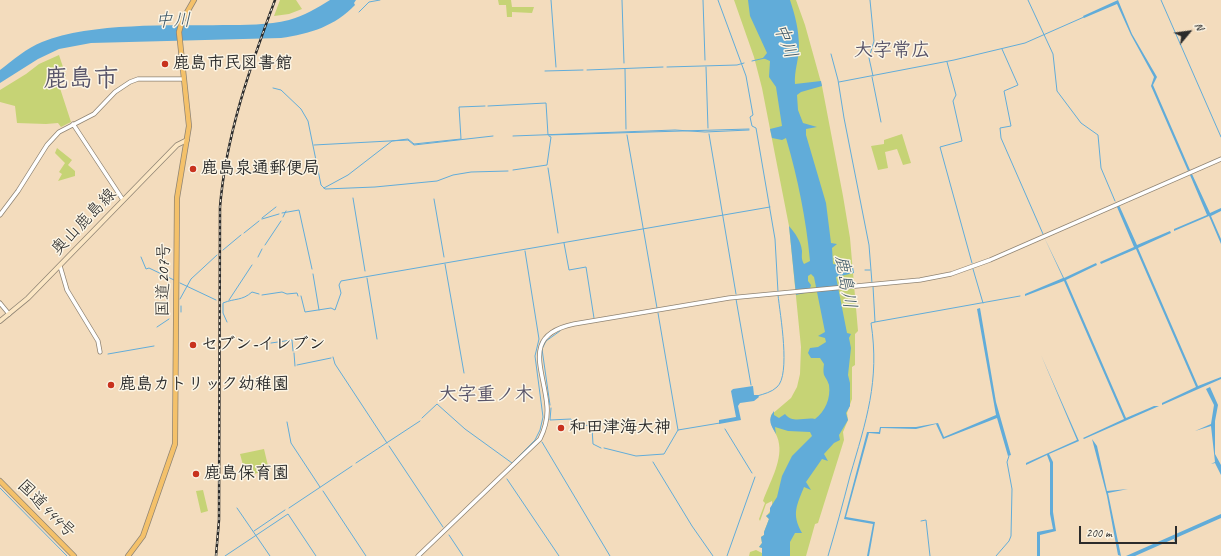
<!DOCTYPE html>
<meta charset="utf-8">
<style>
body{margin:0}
#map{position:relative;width:1221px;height:556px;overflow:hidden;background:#f3dcbd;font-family:Caveat,sans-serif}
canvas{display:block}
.north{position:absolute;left:1169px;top:12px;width:40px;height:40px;-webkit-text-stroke:3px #fcf5e5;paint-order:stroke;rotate:61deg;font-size:11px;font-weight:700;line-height:16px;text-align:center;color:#2b2b2b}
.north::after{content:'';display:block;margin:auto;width:14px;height:18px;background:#2b2b2b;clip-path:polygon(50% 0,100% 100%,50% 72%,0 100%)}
.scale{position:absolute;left:1079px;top:526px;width:98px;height:18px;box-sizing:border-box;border:2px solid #2b2b2b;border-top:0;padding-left:5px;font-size:12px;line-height:14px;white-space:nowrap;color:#2b2b2b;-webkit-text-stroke:3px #fcf5e5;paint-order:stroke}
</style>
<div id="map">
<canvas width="1221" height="556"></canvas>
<div class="north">N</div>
<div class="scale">200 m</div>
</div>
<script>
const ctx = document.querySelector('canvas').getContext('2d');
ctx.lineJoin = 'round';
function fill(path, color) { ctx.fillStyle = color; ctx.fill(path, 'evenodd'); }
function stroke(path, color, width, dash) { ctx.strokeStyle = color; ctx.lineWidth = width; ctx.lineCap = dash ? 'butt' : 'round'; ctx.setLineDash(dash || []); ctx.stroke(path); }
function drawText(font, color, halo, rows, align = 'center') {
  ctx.font = font + ' Caveat,"Klee One",sans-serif'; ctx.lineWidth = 3; ctx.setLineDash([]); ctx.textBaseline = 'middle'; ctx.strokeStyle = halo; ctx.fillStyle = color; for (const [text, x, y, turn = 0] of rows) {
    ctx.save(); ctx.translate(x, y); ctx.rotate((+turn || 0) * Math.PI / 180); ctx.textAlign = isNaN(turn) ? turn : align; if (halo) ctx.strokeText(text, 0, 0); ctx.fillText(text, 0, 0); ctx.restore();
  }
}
const green = new Path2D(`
 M280 0H296L302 9 289 14 274 16Z
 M498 0H511L512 7H534L532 13 512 12V17H507L506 5H499Z
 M734 0H755L803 170 837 387 766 556H749L750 552 756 550 762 553V548L759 547 762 543 761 537 764 535V532L769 519 766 516C770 513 773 506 772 501L766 504 760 521 759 519 765 503 763 501C769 484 782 462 779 444 778 433 769 427 771 415L791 398 797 387 800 374 801 347 789 226 762 88 754 57Z
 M787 0H796L805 25 822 86 843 196 850 238 858 331 855 334V365L852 367V399L847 413 848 420 843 432 844 440 818 523 815 524 806 556H775L788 505 842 425 790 89Z
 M59 55 66 76 57 79 71 122 61 127 58 123 46 124 17 123 15 106 0 102V90L26 74 39 64Z
 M902 134 911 163 903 165 897 149 885 152 888 168 878 170 871 146 884 144V140Z
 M57 148 72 160 68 165 75 171V176L58 181 62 174 59 172 65 163 55 153Z
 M264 449 269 470 246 476 240 454Z
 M203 490 208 511 201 513 196 491Z`);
const water = new Path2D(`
 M330 0H356L354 3 355 5C335 26 310 34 281 38L91 43 59 49 38 59 0 83V70C13 60 27 48 42 42 92 22 170 26 223 25 245 25 268 25 289 20 304 16 317 8 330 0Z
 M748 0H790C795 15 799 30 799 47 799 59 794 71 795 84L821 81 822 86 801 92 797 95 798 110 803 123 817 127 806 129V135L826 203 831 243 837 244 832 248 833 264 853 267 854 273 836 277 847 333 851 334 849 338 851 348 848 375 850 383V406L846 413 848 420 839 435 840 440 834 443 824 454 828 461 822 459 806 482 811 490 804 487C797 505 791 514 802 533H795L790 542V556H762V548L759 547 762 543 761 537 764 535V532L769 519 766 516 770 513V508L777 497 782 476 792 456 812 436 810 432 788 431 775 427 776 434C771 425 767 420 774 411V415L779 418 785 414C793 424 804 417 815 419 825 412 831 398 829 385 826 375 822 378 824 364L820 358H811L808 353 810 348 818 347 826 342 825 338 818 336 825 332 814 277 811 274 808 276V281L811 285 809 292 796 295 789 226C795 233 801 241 802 251 802 256 801 259 804 264L810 261C806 219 798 179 786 138L782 140 772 138 770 129 782 126 776 87 769 77 770 61 763 58 767 53 750 16Z
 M1118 0 1132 34 1157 77 1153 85 1190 170 1188 171 1151 86 1154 77 1131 35 1117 4 1084 18 1083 16Z
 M1192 174 1210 213 1221 208V211L1211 216 1221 239V244L1209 216 1174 231V229L1207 215 1190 175Z
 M1119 205 1137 245 1170 231 1171 233 1138 248 1198 386 1221 377V379L1162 405V403L1196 387 1136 249 1101 264 1100 262 1134 247 1117 207Z
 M1044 237 1064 278 1096 263 1097 265 1066 280 1126 418 1154 406H1159L1084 439 1083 438 1124 419 1064 281 1025 296V294L1063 278Z
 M980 308 996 402 1011 455 1008 456 997 418 943 439 936 424 916 429 881 428 880 434 869 433 846 517 875 522 869 556H867L873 524 844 519 867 432H879L880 427H916L938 423 944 437 996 415 977 309Z
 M1041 355 1079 441 1049 454 1053 462V512L1056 531 1040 535V556H1037V532L1053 529 1050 514V463L1047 455 1026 465V463L1077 440Z
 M753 386 754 395H758L759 397 754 401 740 403 738 406 741 420 719 424V420L736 417 731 391 733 389Z
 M1210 387 1218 405 1215 421V454L1221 465V475L1215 463 1211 464 1215 462 1211 426 1195 431 1211 424 1214 405 1206 389Z
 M1092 439 1097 446 1107 491 1128 489 1108 493 1121 556 1118 555 1107 496Z
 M1221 514V518L1135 556H1126Z`);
const stream = new Path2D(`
 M551 0 556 67
 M622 0 624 63
 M703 0 705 60
 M718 0 746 76 753 115 750 117 752 126 756 128 775 239 778 292
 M870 0 874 41 869 58 873 76
 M1028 0 1053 54 1057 91 1081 123 1098 135 1101 168 1115 201
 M1161 0 1221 137
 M359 12 369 2 380 0
 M1002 49 1018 85 1004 91 1011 126 1000 128 1001 138 1043 234
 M831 54 838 80 844 118 869 245 872 283
 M752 61 765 58
 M947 62 956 95 953 101 962 141 940 147 972 263
 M667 67 737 65 744 63
 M706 67 708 128
 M625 69 626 129
 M587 70 663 67
 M545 71 583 70
 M872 77 881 122
 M839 82 954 60 1025 43 1084 17
 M273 88 281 90 301 109 308 121 321 185 325 189 375 187 437 181 453 175 471 172 508 171
 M488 106 546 103 548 135 749 129
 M709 134 736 294
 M627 135 657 308
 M513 136 675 130 705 132 749 130
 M314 145 408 140 414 145 493 136
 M548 168 558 233
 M513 170 547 165 551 137 549 136
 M324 188 348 175 392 141 408 139 414 144 461 139 459 107 485 106
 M353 198 365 271
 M434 199 444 257
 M282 213 299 210 312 269
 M283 217 286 211
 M262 218 276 207
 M262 219 279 214
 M244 233 259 221
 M564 243 569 270 586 267 594 318
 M265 245 281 221
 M223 250 241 235
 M141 257 146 269 149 268 174 280
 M258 257 262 249
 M445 264 464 373
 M973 269 983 303
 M865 270H870
 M313 274 319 310
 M367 278 377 339
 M180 283 216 300
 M262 295 282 292 287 294 297 293 298 296
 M301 296 305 312 331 308 335 310 341 293 339 285 341 281 770 207
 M180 299 191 279 217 255
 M736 299 751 385
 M229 300 252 265
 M181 306V312
 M658 313 678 430
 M227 322 223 313V303C235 298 242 301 252 292L259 294
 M875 322 1020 296
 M157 327 169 319
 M271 343 292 340 293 351
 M294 353 295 366
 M108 354 154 346
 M333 357 335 364 387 443
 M297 365 331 358
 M757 396C764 394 772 392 777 387 791 375 780 314 778 295
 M550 405 542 349 546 341 560 331
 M551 408 550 420 571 419 578 426 591 425
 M422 418 437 404 465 429 512 463 535 440 540 430 543 417 535 356 539 339 525 251
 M287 422 291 443 320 487
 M592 428 593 444 601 448
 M725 429 752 473
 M542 442 610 556
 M389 446 443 527
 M604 448 636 456 664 454 678 430 720 423
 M653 462 692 526 713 556
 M356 463 420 421
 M507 479 559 556
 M0 488 67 556
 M323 491 366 556
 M237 508 270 556
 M289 508 352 466
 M921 521 926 520 930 556
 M254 531 285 510
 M449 535 463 556
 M1174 538 1176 544
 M225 556 288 514 316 556
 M727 556 755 477
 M828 556C836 529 843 503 850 476 866 421 880 381 871 323L875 322 873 286
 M996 556 1009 541 1011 536 1012 489 1007 462 1009 456`);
const tertiary = new Path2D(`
 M73 124 123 200
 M0 215 18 191 47 145 59 132 94 114 115 92 130 82 138 79H184
 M60 266 67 290 98 341 100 352
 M0 303 9 314
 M418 556 540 439C545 429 548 418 547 406 544 369 521 335 574 324L729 298 920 280 951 274 990 260 1221 159`);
const secondary = new Path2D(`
 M0 321 28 298 177 145 187 140`);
const trunk = new Path2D(`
 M0 481 74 556
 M128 556 143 536 175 444 177 198 189 126 179 32 182 21 194 0`);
const rail = new Path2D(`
 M216 556 219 520 220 207C226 135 250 67 275 0`);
const markers = [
 [165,64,4,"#c8321e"],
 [193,169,4,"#c8321e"],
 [193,345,4,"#c8321e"],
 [111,385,4,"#c8321e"],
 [561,428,4,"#c8321e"],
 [196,474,4,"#c8321e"]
];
const poiNames = [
 ["鹿島市民図書館",173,64],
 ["鹿島泉通郵便局",201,169],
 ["セブン-イレブン",201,345],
 ["鹿島カトリック幼稚園",119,385],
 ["和田津海大神",569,428],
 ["鹿島保育園",204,474]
];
const streetNames = [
 ["奥山鹿島線",84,222,-46],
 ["国道207号",164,280,-89],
 ["国道444号",46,509,45]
];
const waterNames = [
 ["中川",173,21,-1],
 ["中川",785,41,69],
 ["鹿島川",845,282,80]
];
const quarterNames = [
 ["大字常広",892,51],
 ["大字重ノ木",486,395]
];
const townNames = [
 ["鹿島市",81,79]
];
fill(green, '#c6d375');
fill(water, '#61acd9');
stroke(stream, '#61acd9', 1);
stroke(tertiary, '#8f8474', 5);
stroke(secondary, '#8f8474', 5.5);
stroke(trunk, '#8f8474', 6);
stroke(tertiary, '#fff', 3.5);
stroke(secondary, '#fbe6c3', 4);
stroke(trunk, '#f4c16a', 4.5);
stroke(rail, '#2b2b2b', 2.5);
stroke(rail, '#fcf5e5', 1, [3]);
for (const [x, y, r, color] of markers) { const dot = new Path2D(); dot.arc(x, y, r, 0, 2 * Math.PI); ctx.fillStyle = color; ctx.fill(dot); stroke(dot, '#fcf5e5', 1.5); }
drawText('bold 17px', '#2b2b2b', '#fcf5e5', poiNames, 'left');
drawText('17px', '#2b2b2b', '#fcf5e5', streetNames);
drawText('italic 18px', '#3e5868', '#fcf5e5', waterNames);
drawText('bold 19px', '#585469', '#fcf5e5', quarterNames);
drawText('bold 25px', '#585469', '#fcf5e5', townNames);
</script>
